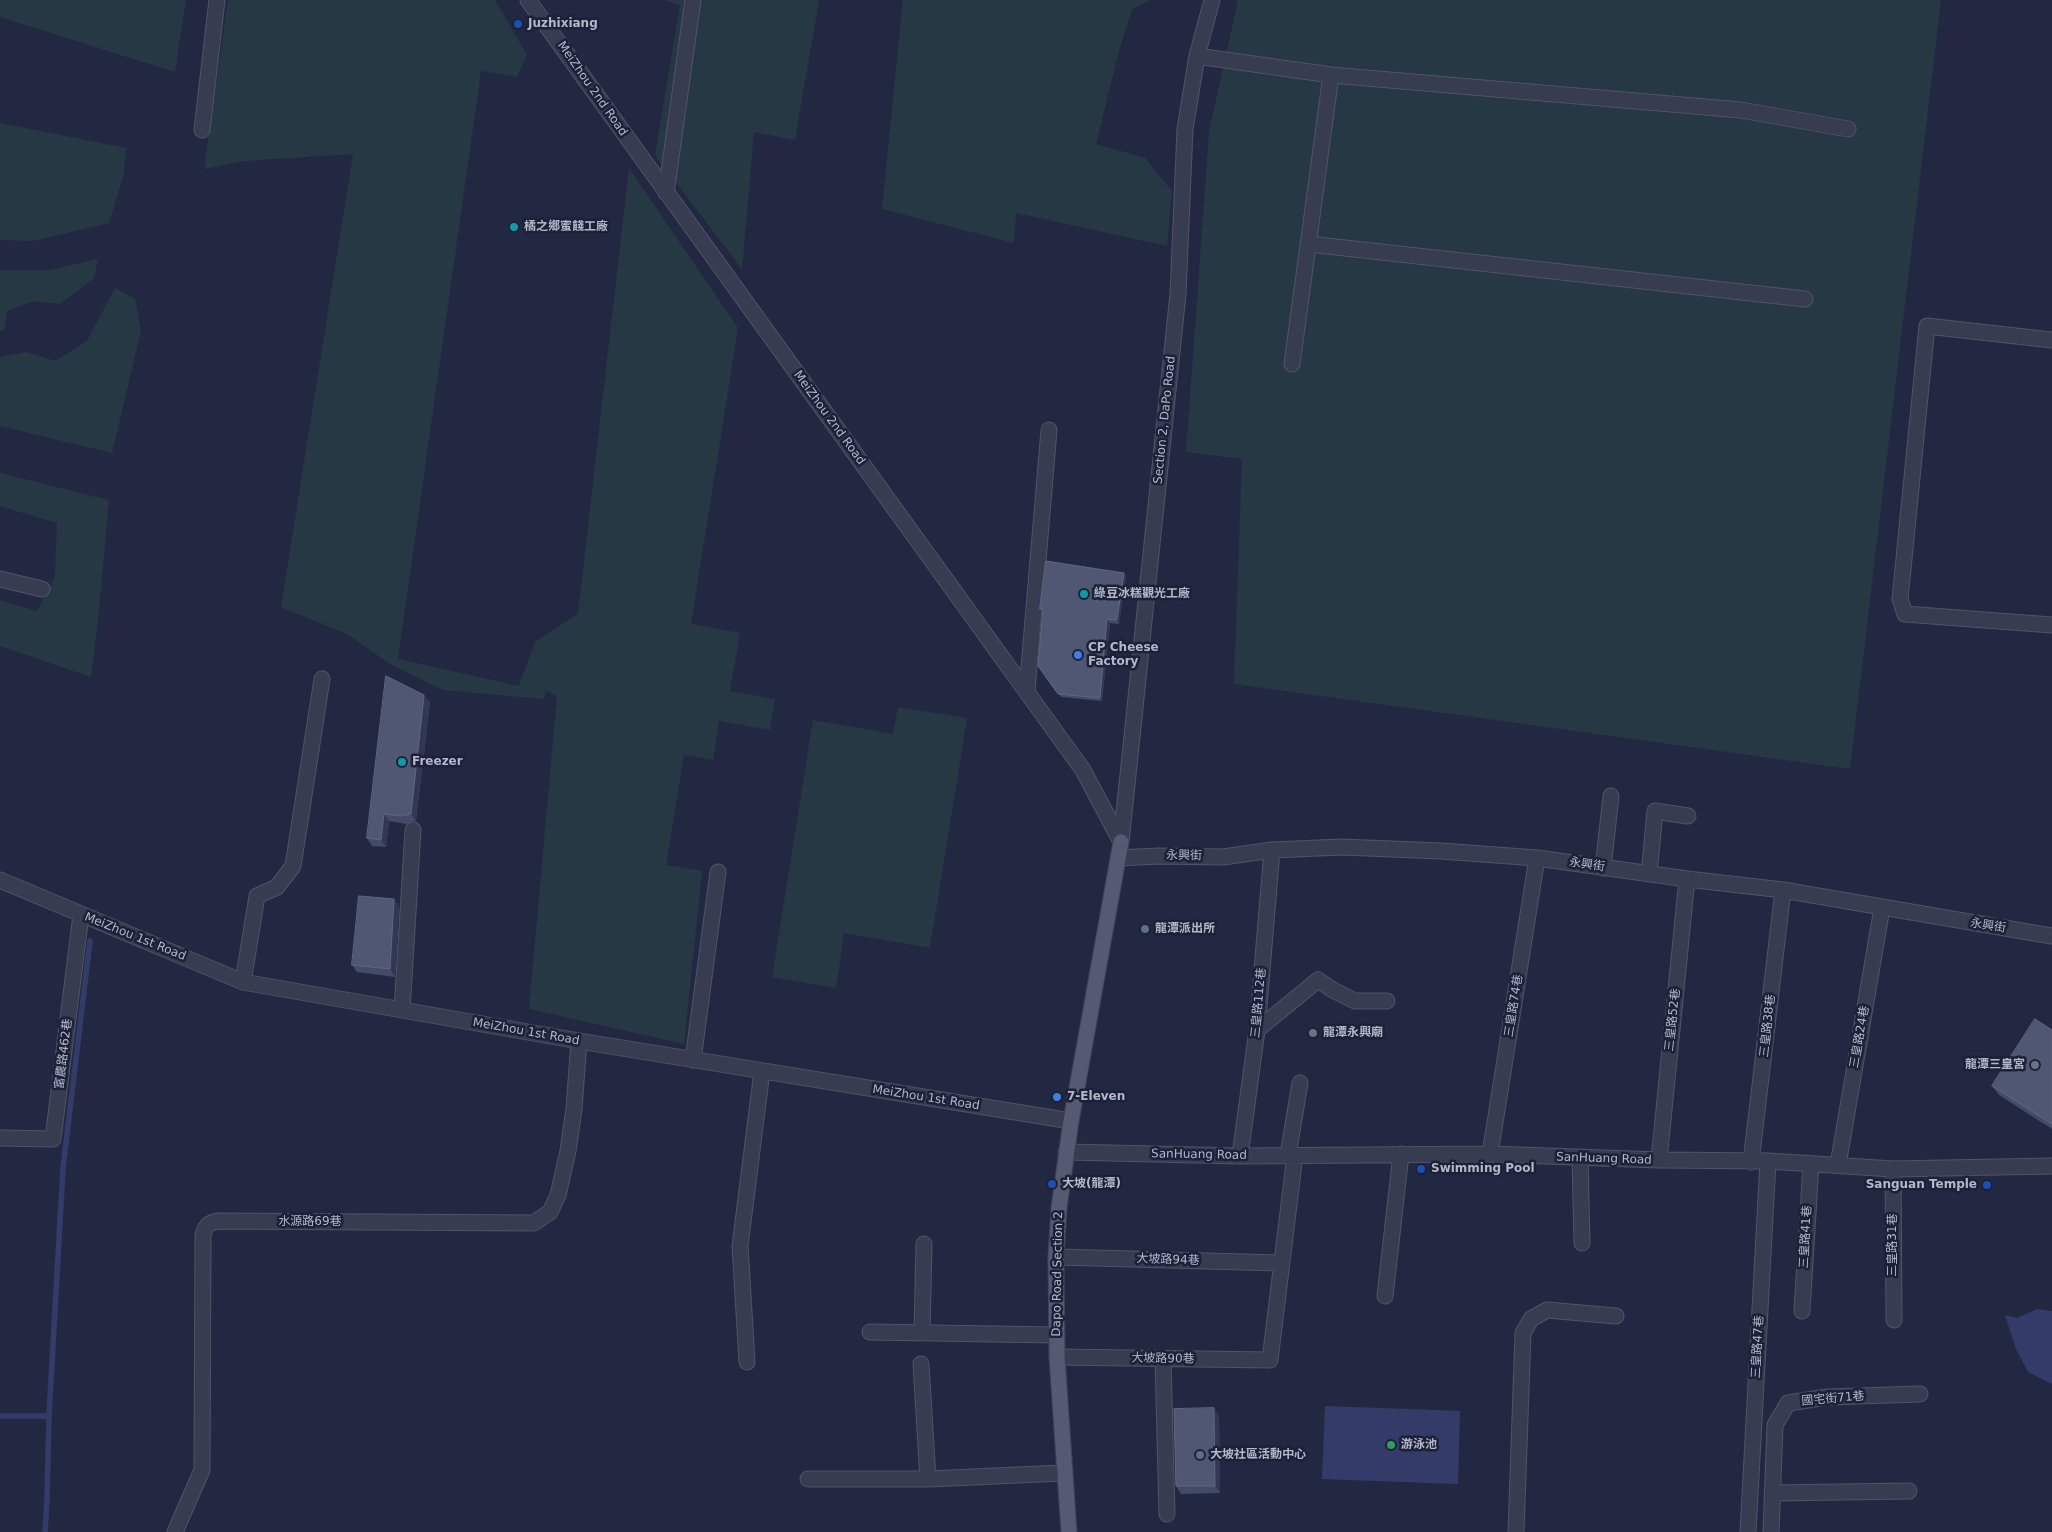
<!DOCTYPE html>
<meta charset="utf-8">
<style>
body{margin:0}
canvas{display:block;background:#232842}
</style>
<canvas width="2052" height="1532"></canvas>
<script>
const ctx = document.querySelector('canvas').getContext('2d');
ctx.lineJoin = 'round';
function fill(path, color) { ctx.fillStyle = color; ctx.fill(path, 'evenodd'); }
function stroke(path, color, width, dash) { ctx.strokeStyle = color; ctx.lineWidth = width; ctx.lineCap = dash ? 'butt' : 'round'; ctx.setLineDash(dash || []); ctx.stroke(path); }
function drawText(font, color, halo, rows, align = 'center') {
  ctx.font = font + ' "DejaVu Sans","Noto Sans TC",sans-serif'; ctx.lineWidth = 5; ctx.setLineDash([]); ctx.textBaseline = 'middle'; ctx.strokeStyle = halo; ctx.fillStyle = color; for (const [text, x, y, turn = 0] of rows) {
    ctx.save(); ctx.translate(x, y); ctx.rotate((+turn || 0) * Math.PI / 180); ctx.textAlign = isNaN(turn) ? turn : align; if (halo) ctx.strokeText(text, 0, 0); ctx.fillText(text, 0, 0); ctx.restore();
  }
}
const green = new Path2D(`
 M0 0H186L175 72 0 17Z
 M228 0H495L527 55 517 77 481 71 398 659 519 686 535 642 578 614 629 168 738 328 691 624 740 633 730 691 775 699 770 730 719 721 713 760 684 755 666 865 702 871 684 1044 529 1009 557 696 546 691 544 699 443 690 390 664 349 635 281 607 353 154 244 161 204 169Z
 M665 0H819L795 140 754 132 742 269 655 155 680 5Z
 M903 0H1150L1132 9 1119 51 1096 144 1145 158 1172 191 1167 246 1016 213 1014 243 882 209Z
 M1238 0H1941L1850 769 1234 684 1242 459 1186 452 1209 132Z
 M0 123 126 148 124 173 109 223 33 241 0 240Z
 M98 259 94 278 60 304 34 301 7 311 4 330 0 331V270H50Z
 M115 288 135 299 141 331 112 453 0 426V357L26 352 55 361 87 341Z
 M0 473 109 500 99 610 91 677 0 646V600L37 611 55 577 57 523 0 506Z
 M898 707 967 718 930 948 844 933 836 988 772 977 813 720 893 734Z`);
const water = new Path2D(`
 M2037 1309 2052 1311V1384L2028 1372 2016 1349 2005 1315 2017 1318Z
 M1325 1406 1460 1411 1458 1484 1322 1479Z`);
const stream = new Path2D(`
 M0 1416H49
 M45 1532 47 1501 49 1416 63 1168 90 941`);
const minor = new Path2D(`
 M528 0 1083 770 1121 842
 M1197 56 1331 75 1741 110 1848 129
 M202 130 217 0
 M666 193 693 0
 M1309 244 1805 299
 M2052 340 1927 326 1900 599 1905 614 2052 625
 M1292 364 1331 75
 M0 579 42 589
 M1027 691 1049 430
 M1121 842 1178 294 1185 129 1197 56 1212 0
 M1119 858 1159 856 1223 857 1272 850 1342 847 1441 851 1537 858 1687 879 1783 890 2052 936
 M1603 868 1611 796
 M1649 874 1655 811 1688 816
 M0 880 243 982 579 1041 1071 1121
 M243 982 257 896 277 887 293 866 322 679
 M402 1010 413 830
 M1257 1030 1318 980 1333 990 1355 1001H1387
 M693 1060 718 872
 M0 1138 53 1139 81 915
 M1066 1152 1240 1156 1490 1154 1659 1160 1768 1161 1893 1169 2052 1166
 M1490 1154 1537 858
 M1288 1155 1300 1083
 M1240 1156 1257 1030 1272 850
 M1580 1158 1582 1243
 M1659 1160 1687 879
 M1751 1162 1783 890
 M1838 1165 1882 908
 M1893 1169 1894 1320
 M1056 1257 1281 1263
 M1385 1296 1401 1154
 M1802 1311 1811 1164
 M870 1332 1057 1335
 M922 1333 924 1244
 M1057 1357 1270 1360 1295 1155
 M1163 1359 1167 1514
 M747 1362 740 1246 762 1071
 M921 1364 928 1479
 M808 1479H928L1063 1473
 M1772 1493 1909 1491
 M175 1532 202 1470 203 1235C205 1227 208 1223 217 1221L534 1223 550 1212 558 1195 568 1151 574 1109 579 1041
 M1516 1532 1523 1333 1531 1319 1547 1310 1616 1316
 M1748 1532 1768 1161
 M1771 1532 1775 1425 1788 1403 1828 1397 1920 1394`);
const major = new Path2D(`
 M1069 1532 1057 1357 1056 1257 1059 1208 1071 1121 1121 842`);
const wall = new Path2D(`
 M1126 576 1119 624 1110 623 1102 701 1061 697 1038 666 1043 612 1040 609Z
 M430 702 416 821 406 824 389 821 386 847 372 846 367 838Z
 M394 899 399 907 395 977 357 972 352 965Z
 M2052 1030V1129L1999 1095 1992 1086Z
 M1219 1416 1220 1493 1181 1494 1176 1486Z`);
const shadedWall = new Path2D(`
 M1124 573 1126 576 1119 624 1117 620Z
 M1107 619 1110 623 1102 701 1100 698Z
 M424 695 430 702 416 821 411 814Z
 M384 814 389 821 386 847 381 840Z
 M394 899 399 907 395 977 390 969Z
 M1214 1408 1219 1416 1220 1493 1215 1486Z`);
const building = new Path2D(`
 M1046 561 1124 573 1117 620 1107 619 1100 698 1058 694 1038 666 1043 609H1040Z
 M386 676 424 695 411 814 401 816 384 814 381 840 367 838Z
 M359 896 394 899 390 969 352 965Z
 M2035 1019 2052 1030V1124L1992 1086Z
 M1214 1408 1215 1486H1176L1174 1409Z`);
const markers = [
 [518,24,5,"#1a4fb4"],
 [514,227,5,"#0f9aa8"],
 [1084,594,5,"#0f9aa8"],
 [1078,655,5,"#3f7fe0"],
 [402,762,5,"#0f9aa8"],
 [1145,929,5,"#5c6f8a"],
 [1313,1033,5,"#6b7280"],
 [2035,1065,5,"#6b7280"],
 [1057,1097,5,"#3f7fe0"],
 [1421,1169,5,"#1a4fb4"],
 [1052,1184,5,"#1a4fb4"],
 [1987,1185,5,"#1a4fb4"],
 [1391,1445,5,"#2e9e5b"],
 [1200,1455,5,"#5c6f8a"]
];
const poiNames = [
 ["Juzhixiang",528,24],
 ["橘之鄉蜜餞工廠",524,227],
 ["綠豆冰糕觀光工廠",1094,594],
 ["CP Cheese",1088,648],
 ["Factory",1088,662],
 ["Freezer",412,762],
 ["龍潭派出所",1155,929],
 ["龍潭永興廟",1323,1033],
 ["龍潭三皇宮",2025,1065,"right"],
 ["7-Eleven",1067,1097],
 ["Swimming Pool",1431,1169],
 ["大坡(龍潭)",1062,1184],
 ["Sanguan Temple",1977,1185,"right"],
 ["游泳池",1401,1445],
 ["大坡社區活動中心",1210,1455]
];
const streetNames = [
 ["MeiZhou 2nd Road",592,89,55],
 ["MeiZhou 2nd Road",829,418,54],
 ["Section 2, DaPo Road",1165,420,-84],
 ["永興街",1184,856,1],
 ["永興街",1587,865,8],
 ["永興街",1988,926,9],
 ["MeiZhou 1st Road",135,937,22],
 ["三皇路112巷",1259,1003,-85],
 ["三皇路74巷",1514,1006,-81],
 ["三皇路52巷",1673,1020,-84],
 ["三皇路38巷",1768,1026,-84],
 ["MeiZhou 1st Road",526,1032,10],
 ["三皇路24巷",1860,1037,-80],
 ["富農路462巷",64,1054,-83],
 ["MeiZhou 1st Road",926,1098,9],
 ["SanHuang Road",1199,1155,1],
 ["SanHuang Road",1604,1159,2],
 ["水源路69巷",310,1222],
 ["三皇路41巷",1806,1237,-87],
 ["三皇路31巷",1893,1245,-90],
 ["大坡路94巷",1168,1260,2],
 ["Dapo Road Section 2",1058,1274,-89],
 ["三皇路47巷",1758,1347,-87],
 ["大坡路90巷",1163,1359,1],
 ["國宅街71巷",1833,1399,-5]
];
fill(green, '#253843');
fill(water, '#333c68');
stroke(stream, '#333c68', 5.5);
stroke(minor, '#4f5469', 17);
stroke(major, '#3e4258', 17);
stroke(minor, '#373c51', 15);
stroke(major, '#555a72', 15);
fill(wall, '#444b68');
fill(shadedWall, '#323854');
fill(building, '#505772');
stroke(building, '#606680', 1);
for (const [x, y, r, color] of markers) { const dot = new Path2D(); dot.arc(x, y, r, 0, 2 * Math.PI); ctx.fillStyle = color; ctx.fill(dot); stroke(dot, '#1c2137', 2); }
drawText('bold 12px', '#b4b7cc', '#1c2137', poiNames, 'left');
drawText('12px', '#b4b7cc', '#1c2137', streetNames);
</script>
